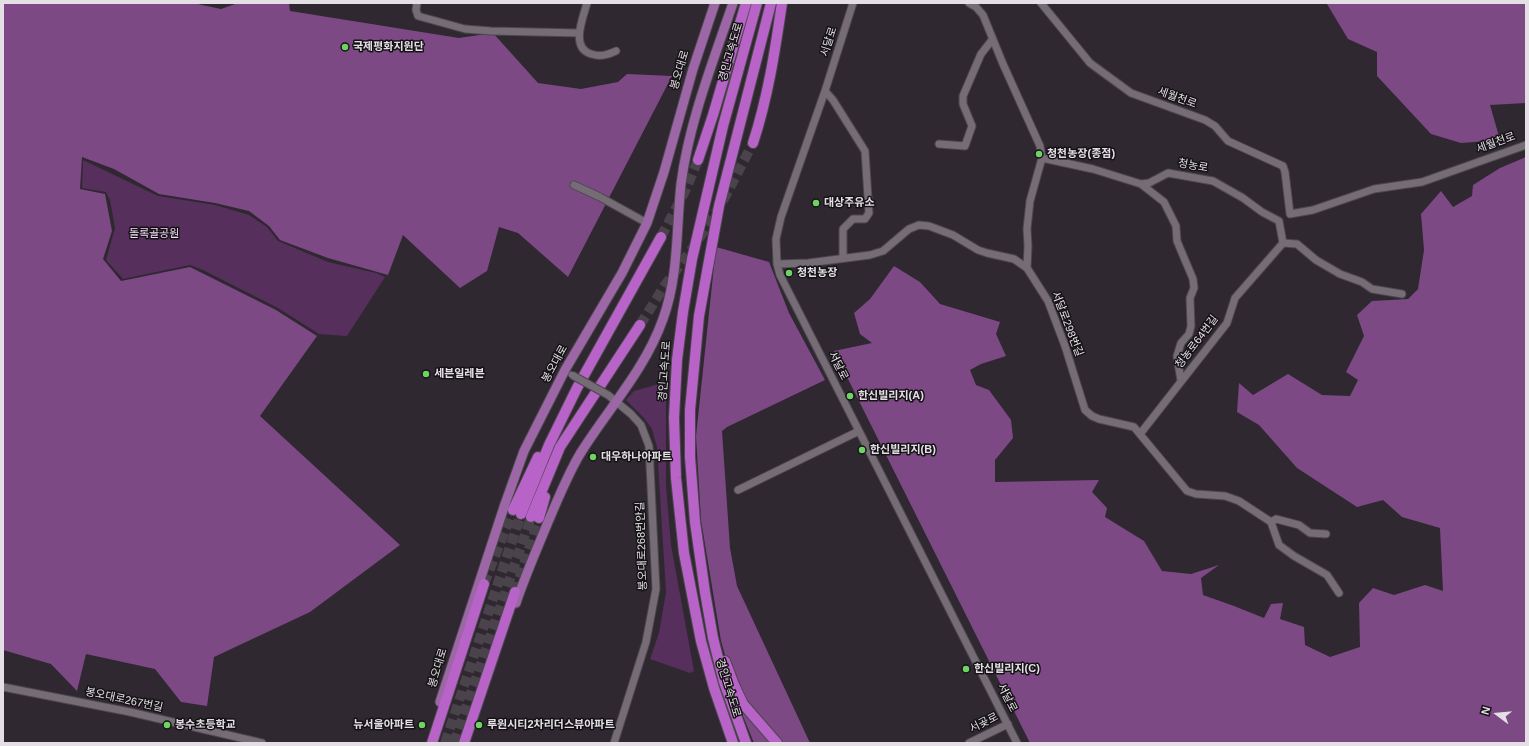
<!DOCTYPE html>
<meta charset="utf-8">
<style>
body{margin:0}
#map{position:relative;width:1529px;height:746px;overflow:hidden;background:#2f2831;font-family:Helvetica,sans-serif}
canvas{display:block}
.frame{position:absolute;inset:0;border:4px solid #e4dfe5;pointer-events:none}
.north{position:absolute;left:1477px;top:694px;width:40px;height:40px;-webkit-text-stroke:3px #151216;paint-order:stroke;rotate:286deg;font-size:11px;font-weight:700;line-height:16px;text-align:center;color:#e4dfe5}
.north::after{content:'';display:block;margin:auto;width:14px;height:18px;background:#e4dfe5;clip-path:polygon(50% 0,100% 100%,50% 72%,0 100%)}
</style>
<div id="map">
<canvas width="1529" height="746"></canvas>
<div class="frame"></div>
<div class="north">N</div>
</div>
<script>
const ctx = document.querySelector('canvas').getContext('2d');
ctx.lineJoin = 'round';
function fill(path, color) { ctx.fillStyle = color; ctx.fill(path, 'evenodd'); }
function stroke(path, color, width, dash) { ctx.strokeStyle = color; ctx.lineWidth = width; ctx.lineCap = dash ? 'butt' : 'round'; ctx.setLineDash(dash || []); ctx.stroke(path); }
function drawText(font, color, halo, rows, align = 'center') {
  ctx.font = font + ' Helvetica,"Noto Sans KR",sans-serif'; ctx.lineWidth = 3; ctx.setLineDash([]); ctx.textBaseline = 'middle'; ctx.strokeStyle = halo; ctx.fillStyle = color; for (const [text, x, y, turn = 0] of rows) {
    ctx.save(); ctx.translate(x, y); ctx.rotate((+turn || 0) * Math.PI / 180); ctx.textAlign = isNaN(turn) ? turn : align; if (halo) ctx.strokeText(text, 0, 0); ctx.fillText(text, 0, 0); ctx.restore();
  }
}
const green = new Path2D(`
 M83 160 158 196 215 205 249 215 267 227 278 241 328 262 376 273 385 277 347 336 319 334 278 308 203 270 190 265 123 279 106 260 115 228 110 200 106 192 82 188Z
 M666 382V486L671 545 694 671 690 673 650 659 659 633 666 592 657 447 652 429 644 418 626 400 634 391Z`);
const forest = new Path2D(`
 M3 3H193L221 9 238 3H289L290 11 459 38 493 33 538 83 581 89 618 82 627 74 672 76 568 277 518 233 499 227 487 271 460 288 403 235 388 275 328 258 280 240 269 226 249 211 215 203 159 194 114 169 82 157 80 189 105 194 112 231 103 259 121 281 190 267 276 310 317 336 260 416 400 545 310 612 214 657 207 706 181 702 155 669 86 654 77 691 51 664 3 650Z
 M1323 3H1526V103L1490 105 1500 140 1461 143 1431 134 1377 76V52L1348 39 1327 4Z
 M1526 157V743H1030L834 351 872 343 860 334 854 313 870 299 894 266 920 282 940 304 1000 322 996 334 1006 356 981 364 970 370 976 385 989 390 1011 420 1013 438 995 460V482L1099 480 1092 492 1107 508 1105 517 1144 541 1162 571 1191 574 1219 565 1201 578 1203 595 1234 606 1264 618 1271 604 1283 603 1280 619 1304 627 1305 645 1330 657 1360 647 1359 603 1373 588 1394 595 1425 585 1443 591 1440 528 1402 517 1383 500 1357 507 1297 468 1259 425 1237 412 1239 383 1253 395 1288 374 1322 395 1350 396 1358 380 1346 372 1364 336 1357 315 1372 301 1408 299 1418 289 1424 250 1421 214 1441 191 1453 207 1472 196 1473 185 1500 168Z
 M716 247 769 262 789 313 825 380 727 427 722 431 730 548 737 586 810 743H754L741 711 721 641 701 520 696 436Z`);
const highwayTunnel = new Path2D(`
 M661 237 686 189 698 160
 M640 325 665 285 695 245 724 199 753 143
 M484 584 513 510
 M515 592 539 518
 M445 743 521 514
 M454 743 531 517`);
const minor = new Path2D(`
 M417 3 416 10 418 16 465 29 491 31 579 33
 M587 3C583 18 570 48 591 54 601 57 607 55 616 51
 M853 3 825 91 781 217 776 239 777 264 780 275 1017 743
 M969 3 976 7 983 15 1003 64 1040 146 1042 158 1093 169 1141 184 1149 183 1168 173 1213 181 1243 198 1262 212 1279 221 1283 243 1297 244 1316 260 1340 274 1362 282 1372 289 1402 294
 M1041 3 1090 63 1131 93 1205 120 1215 126 1228 141 1283 166 1285 172 1290 214 1313 210 1374 189 1422 182 1526 145
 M825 91 833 100 865 151 869 213 865 219H853L843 229V258
 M939 144 965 146 972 126 963 104V96L981 54 992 40
 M1141 184 1164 202 1176 226 1177 241 1193 279 1194 288 1190 298 1191 326 1189 334 1181 343 1177 356 1181 381
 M574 185 600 197 647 223
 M777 264 808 263 870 255 883 251 909 229 919 225 929 226 953 235 978 250 987 253 1014 259 1027 268 1048 301 1065 346 1085 410 1092 416 1099 419 1134 427 1187 491 1196 494 1225 496 1239 501 1271 522 1279 545 1294 556 1327 575 1339 593
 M1027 268 1028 246 1027 229 1030 201 1042 158
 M608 395 631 414 641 425 649 446 656 589 646 642 614 743
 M1140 434 1227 323 1235 298 1283 243
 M738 490 859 431
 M1271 522 1276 519 1299 525 1310 533 1326 534
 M3 687 130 712 262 743
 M969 743 1008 724`);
const major = new Path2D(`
 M516 603C525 576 537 549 548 522 558 499 567 476 580 454 608 409 645 370 663 319 679 275 676 229 681 184 689 122 713 62 733 3
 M440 702 505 504 524 451 565 370 622 273 647 223 664 172 693 69 715 3`);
const highway = new Path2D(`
 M753 143C768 97 775 51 782 3
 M698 160 713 115 746 3
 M513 510 538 457
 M521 514 549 445 577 388 661 237
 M531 517 560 447 640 325
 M539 518 545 497
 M725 661 734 685 743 704 777 743
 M432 743 484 584
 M464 743 515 592
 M733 743 714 688 701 641 684 553 676 478 674 418 677 360 683 312 692 259 723 126 757 3
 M746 743 724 682 713 638 705 592 695 522 690 457V410L699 316 719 206 771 3`);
const minorBridge = new Path2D(`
 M572 375 608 395`);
const markers = [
 [345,47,4,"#6dd361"],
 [1039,154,4,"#6dd361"],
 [816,203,4,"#6dd361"],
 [789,273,4,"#6dd361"],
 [426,374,4,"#6dd361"],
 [850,396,4,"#6dd361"],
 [862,450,4,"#6dd361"],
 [593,457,4,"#6dd361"],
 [966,669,4,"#6dd361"],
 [167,725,4,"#6dd361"],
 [422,725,4,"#6dd361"],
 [479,725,4,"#6dd361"]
];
const streetNames = [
 ["서달로",829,42,-72],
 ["경인고속도로",731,52,-74],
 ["봉오대로",680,70,-73],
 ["세월천로",1177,98,20],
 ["세월천로",1496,143,-20],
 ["청농로",1193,166,10],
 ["서달로298번길",1067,324,69],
 ["청농로64번길",1197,342,-53],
 ["봉오대로",555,364,-61],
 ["서달로",838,366,63],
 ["경인고속도로",665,371,-86],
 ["봉오대로268번안길",642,546,-92],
 ["봉오대로",438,668,-73],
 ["경인고속도로",728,688,73],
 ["서달로",1007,698,63],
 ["봉오대로267번길",124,700,12],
 ["서곶로",984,723,-27]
];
const poiNames = [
 ["국제평화지원단",353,47],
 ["청천농장(종점)",1047,154],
 ["대상주유소",824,203],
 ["청천농장",797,273],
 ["세븐일레븐",434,374],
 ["한신빌리지(A)",858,396],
 ["한신빌리지(B)",870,450],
 ["대우하나아파트",601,457],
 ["한신빌리지(C)",974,669],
 ["봉수초등학교",175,725],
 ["뉴서울아파트",414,725,"right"],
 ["루원시티2차리더스뷰아파트",487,725]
];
const parkNames = [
 ["돌록골공원",154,234]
];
fill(green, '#572f5d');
fill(forest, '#7c4985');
stroke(highwayTunnel, '#4a434c', 10, [10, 5]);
stroke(minor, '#4c474d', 9);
stroke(major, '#4c474d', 11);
stroke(highway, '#4c474d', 12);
stroke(minor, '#756c76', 7);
stroke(major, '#9d67a7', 9);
stroke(highway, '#b863c7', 10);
stroke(minorBridge, '#4c474d', 9, []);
stroke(minorBridge, '#756c76', 7);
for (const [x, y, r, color] of markers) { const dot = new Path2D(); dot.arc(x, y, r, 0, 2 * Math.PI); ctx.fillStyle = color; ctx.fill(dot); stroke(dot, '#151216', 1.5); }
drawText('11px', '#e4dfe5', '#151216', streetNames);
drawText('bold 11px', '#e4dfe5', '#151216', poiNames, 'left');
drawText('11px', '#f6d9fb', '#151216', parkNames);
</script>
